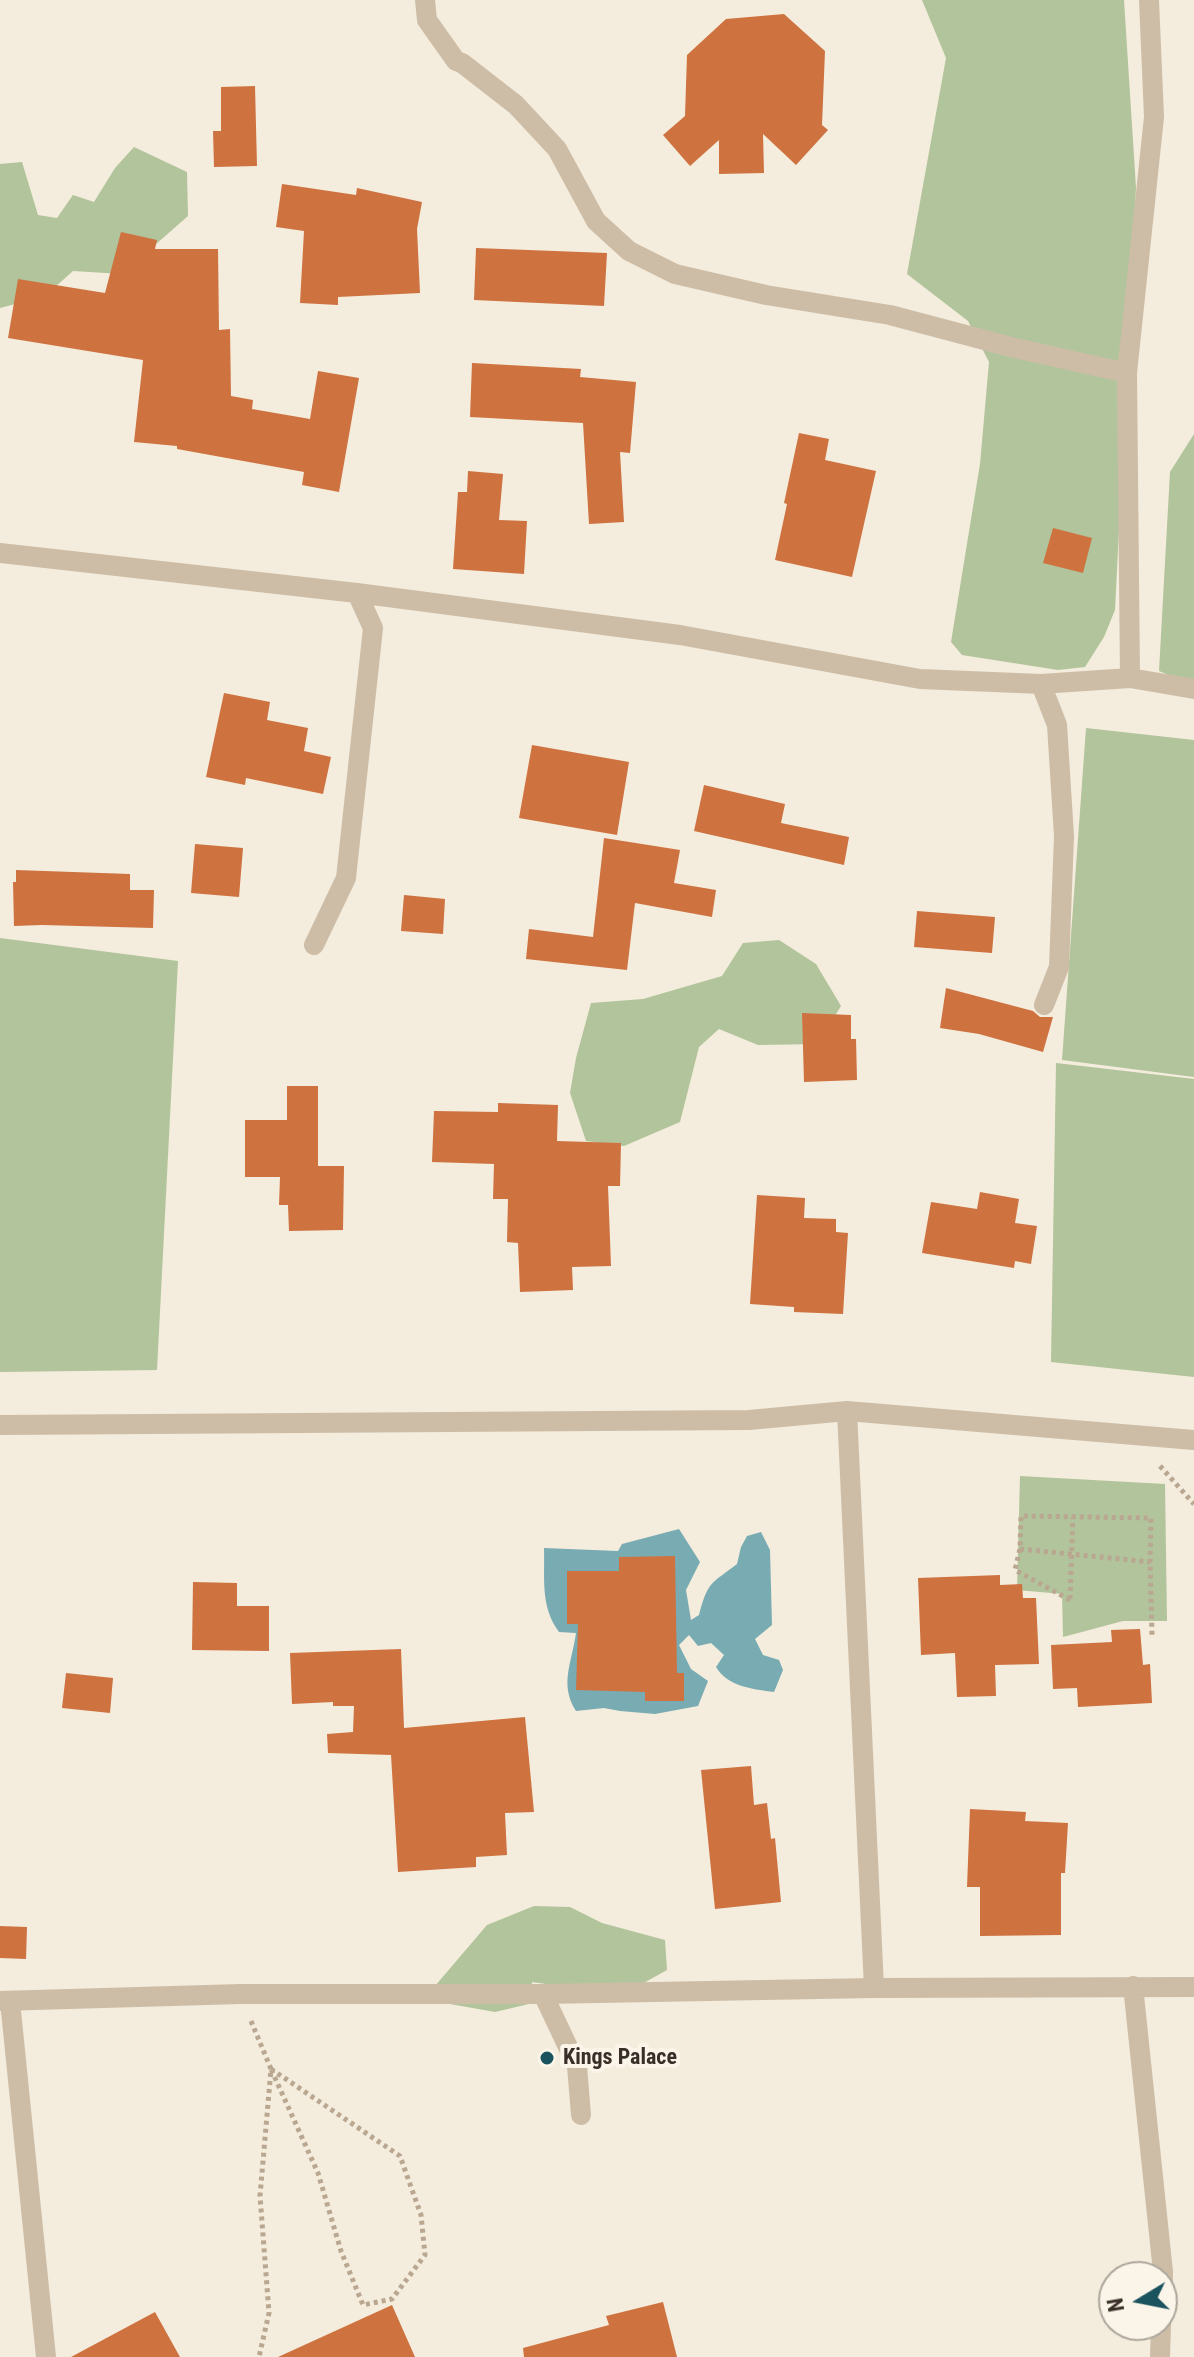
<!DOCTYPE html>
<style>
body{margin:0}
#map{position:relative;width:1194px;height:2357px;overflow:hidden;background:#f4ecdc;font-family:"Roboto Condensed",sans-serif}
canvas{display:block}
.north{position:absolute;left:1098px;top:2261px;width:80px;height:80px;box-sizing:border-box;background:#fbf5e9;border:2px solid #ada69c;border-radius:50%;rotate:260deg;font-size:22px;font-weight:700;line-height:32px;text-align:center;color:#392f28}
.north::after{content:'';display:block;margin:auto;width:28px;height:36px;background:#1a525e;clip-path:polygon(50% 0,100% 100%,50% 72%,0 100%)}
</style>
<div id="map">
<canvas width="1194" height="2357"></canvas>
<div class="north">N</div>
</div>
<script>
const ctx = document.querySelector('canvas').getContext('2d');
ctx.lineJoin = 'round';
function fill(path, color) { ctx.fillStyle = color; ctx.fill(path, 'evenodd'); }
function stroke(path, color, width, dash) { ctx.strokeStyle = color; ctx.lineWidth = width; ctx.lineCap = dash ? 'butt' : 'round'; ctx.setLineDash(dash || []); ctx.stroke(path); }
function drawText(font, color, halo, rows, align = 'center') {
  ctx.font = font + ' "Roboto Condensed",sans-serif'; ctx.lineWidth = 8; ctx.setLineDash([]); ctx.textBaseline = 'middle'; ctx.strokeStyle = halo; ctx.fillStyle = color; for (const [text, x, y, turn = 0] of rows) {
    ctx.save(); ctx.translate(x, y); ctx.rotate((+turn || 0) * Math.PI / 180); ctx.textAlign = isNaN(turn) ? turn : align; if (halo) ctx.strokeText(text, 0, 0); ctx.fillText(text, 0, 0); ctx.restore();
  }
}
const green = new Path2D(`
 M922 0H1124L1136 188 1115 610 1104 637 1085 667 1058 670 962 655 951 642 980 464 989 362 968 321 907 274 946 58Z
 M134 147 187 172 188 216 122 274 73 271 45 296 0 308V164L22 162 38 215 57 218 73 195 94 202 115 168Z
 M1194 434V686L1159 671 1170 472Z
 M1086 728 1194 740V1077L1062 1060Z
 M0 938 178 961 157 1370 0 1372Z
 M779 940 816 964 841 1006 818 1044 758 1045 719 1029 699 1047 680 1122 624 1146 586 1141 570 1093 576 1058 591 1003 643 999 722 976 743 943Z
 M1056 1063 1194 1079V1377L1051 1362Z
 M1020 1476 1165 1484 1167 1621H1123L1063 1637 1062 1594 1017 1590Z
 M534 1906 570 1907 602 1923 665 1940 667 1970 622 1995 532 1982 533 2003 495 2012 450 2004 435 1986 487 1925Z`);
const water = new Path2D(`
 M679 1529 700 1562 686 1590 691 1620 699 1615C708 1581 711 1584 737 1564L741 1547 747 1536 761 1532 770 1550 772 1625 755 1639 763 1655 779 1660 783 1670 774 1692C753 1689 728 1687 716 1667L724 1655 711 1643 698 1646 689 1635 679 1645 691 1669 708 1681 698 1706 655 1714 620 1711 604 1708 576 1711C559 1684 572 1663 576 1633L559 1632C540 1606 545 1579 544 1548L618 1551 622 1544Z`);
const building = new Path2D(`
 M784 14 825 51 822 125 828 130 796 165 763 134 764 173 719 174V140L690 166 663 135 685 116 687 55 726 19Z
 M255 86 257 166 214 167 213 131H221V87Z
 M282 184 356 195 357 188 422 202 417 229 420 293 338 297V305L300 303 304 231 276 227Z
 M121 232 157 240 155 249H218L219 330 230 329 231 396 253 400 252 409 310 419 318 371 359 378 339 492 302 485 304 472 177 449V446L134 442 143 360 8 338 18 279 105 293Z
 M476 248 607 253 604 306 474 300Z
 M472 363 581 369 580 377 636 382 630 453 620 452 624 522 589 524 583 423 470 417Z
 M799 433 829 439 825 460 876 471 852 577 775 560 787 504 784 503Z
 M468 471 503 474 499 520 527 521 524 574 453 569 458 492H467Z
 M1053 528 1092 538 1083 573 1043 563Z
 M224 693 270 702 267 720 308 728 304 751 331 757 323 794 246 778 245 785 206 777Z
 M532 745 629 762 617 835 519 818Z
 M704 785 785 804 781 823 849 837 844 865 694 831Z
 M604 838 680 850 674 883 716 890 712 917 635 903 627 970 526 959 529 929 593 937Z
 M195 844 243 848 239 897 191 893Z
 M16 870 130 874V890H154L153 928 42 925 14 926 13 882H16Z
 M404 895 445 899 443 934 401 931Z
 M917 911 995 917 992 953 914 947Z
 M946 988 1033 1011 1040 1017H1053L1043 1052 979 1034 940 1028Z
 M802 1013 851 1015V1039H856L857 1080 804 1082Z
 M287 1086H318V1166H344L343 1230 289 1231 288 1205H279L280 1177H245V1120H287Z
 M498 1103 558 1105 557 1141 621 1143 620 1186H608L611 1266 572 1267 573 1290 520 1292 518 1243 507 1242 508 1199H493L494 1164 432 1162 434 1111 498 1112Z
 M980 1192 1019 1199 1015 1223 1037 1226 1031 1264 1015 1261 1014 1268 922 1253 931 1202 977 1209Z
 M757 1195 805 1198 804 1218 836 1219V1232L848 1233 843 1314 794 1312V1307L750 1304Z
 M675 1556 677 1673H684V1701H645V1692L576 1690 578 1624H567V1571H619V1557Z
 M1000 1575V1585L1022 1584 1023 1598H1036L1039 1664 995 1665 996 1696 957 1697 955 1653 921 1655 918 1578Z
 M193 1582 237 1583V1606H269V1651L192 1650Z
 M1140 1629 1143 1665 1150 1664 1152 1703 1078 1707 1077 1688 1053 1689 1051 1645 1112 1642 1111 1630Z
 M401 1649 404 1728 525 1717 534 1812 505 1813 507 1855 476 1857V1867L398 1872 391 1755 328 1753 327 1734 353 1732 354 1706H333V1702L292 1704 290 1653Z
 M66 1673 113 1678 110 1713 62 1708Z
 M751 1766 754 1805 767 1803 771 1839 775 1838 781 1902 715 1909 701 1770Z
 M970 1809 1026 1812 1025 1821 1068 1823 1065 1873H1061V1935L980 1936V1887H967Z
 M0 1926 27 1927 26 1959 0 1958Z
 M663 2302 677 2357H524L523 2348 609 2325 606 2316Z
 M392 2305 415 2357H278Z
 M155 2312 180 2357H71Z`);
const path = new Path2D(`
 M1160 1466 1194 1504
 M1020 1549 1150 1562
 M1070 1599 1073 1517
 M1070 1600 1015 1570 1020 1549 1021 1516 1151 1518 1150 1562 1152 1635
 M251 2021 271 2069 260 2196 269 2313 259 2357
 M271 2069 400 2156 421 2215 425 2255 392 2299 363 2305 341 2251 318 2173Z`);
const minor = new Path2D(`
 M425 0 427 20 456 61 462 63 516 105 557 149 596 221 629 251 675 274 766 295 890 315 1011 347 1127 373
 M0 553 357 593 680 635 920 679 1041 684 1130 678 1194 689
 M1130 678 1127 373 1154 117 1149 0
 M1041 684 1057 725 1064 836 1059 967 1044 1005
 M314 945 346 878 373 628 357 593
 M847 1411 874 1988
 M0 1425 749 1420 847 1411 1194 1440
 M1133 1986 1163 2272 1162 2300
 M543 1994 577 2066 581 2115
 M0 2001 241 1994H543L874 1988 1194 1987
 M10 2001 46 2357
 M1160 2357 1161 2325`);
const markers = [
 [547,2058,8,"#1a525e"]
];
const poiNames = [
 ["Kings Palace",563,2058]
];
fill(green, '#b2c49b');
fill(water, '#79abb3');
fill(building, '#ce7240');
stroke(path, '#b9a791', 5, [4, 4]);
stroke(minor, '#cdbda7', 20);
for (const [x, y, r, color] of markers) { const dot = new Path2D(); dot.arc(x, y, r, 0, 2 * Math.PI); ctx.fillStyle = color; ctx.fill(dot); stroke(dot, '#fbf5e9', 3); }
drawText('bold 22px', '#392f28', '#fbf5e9', poiNames, 'left');
</script>
